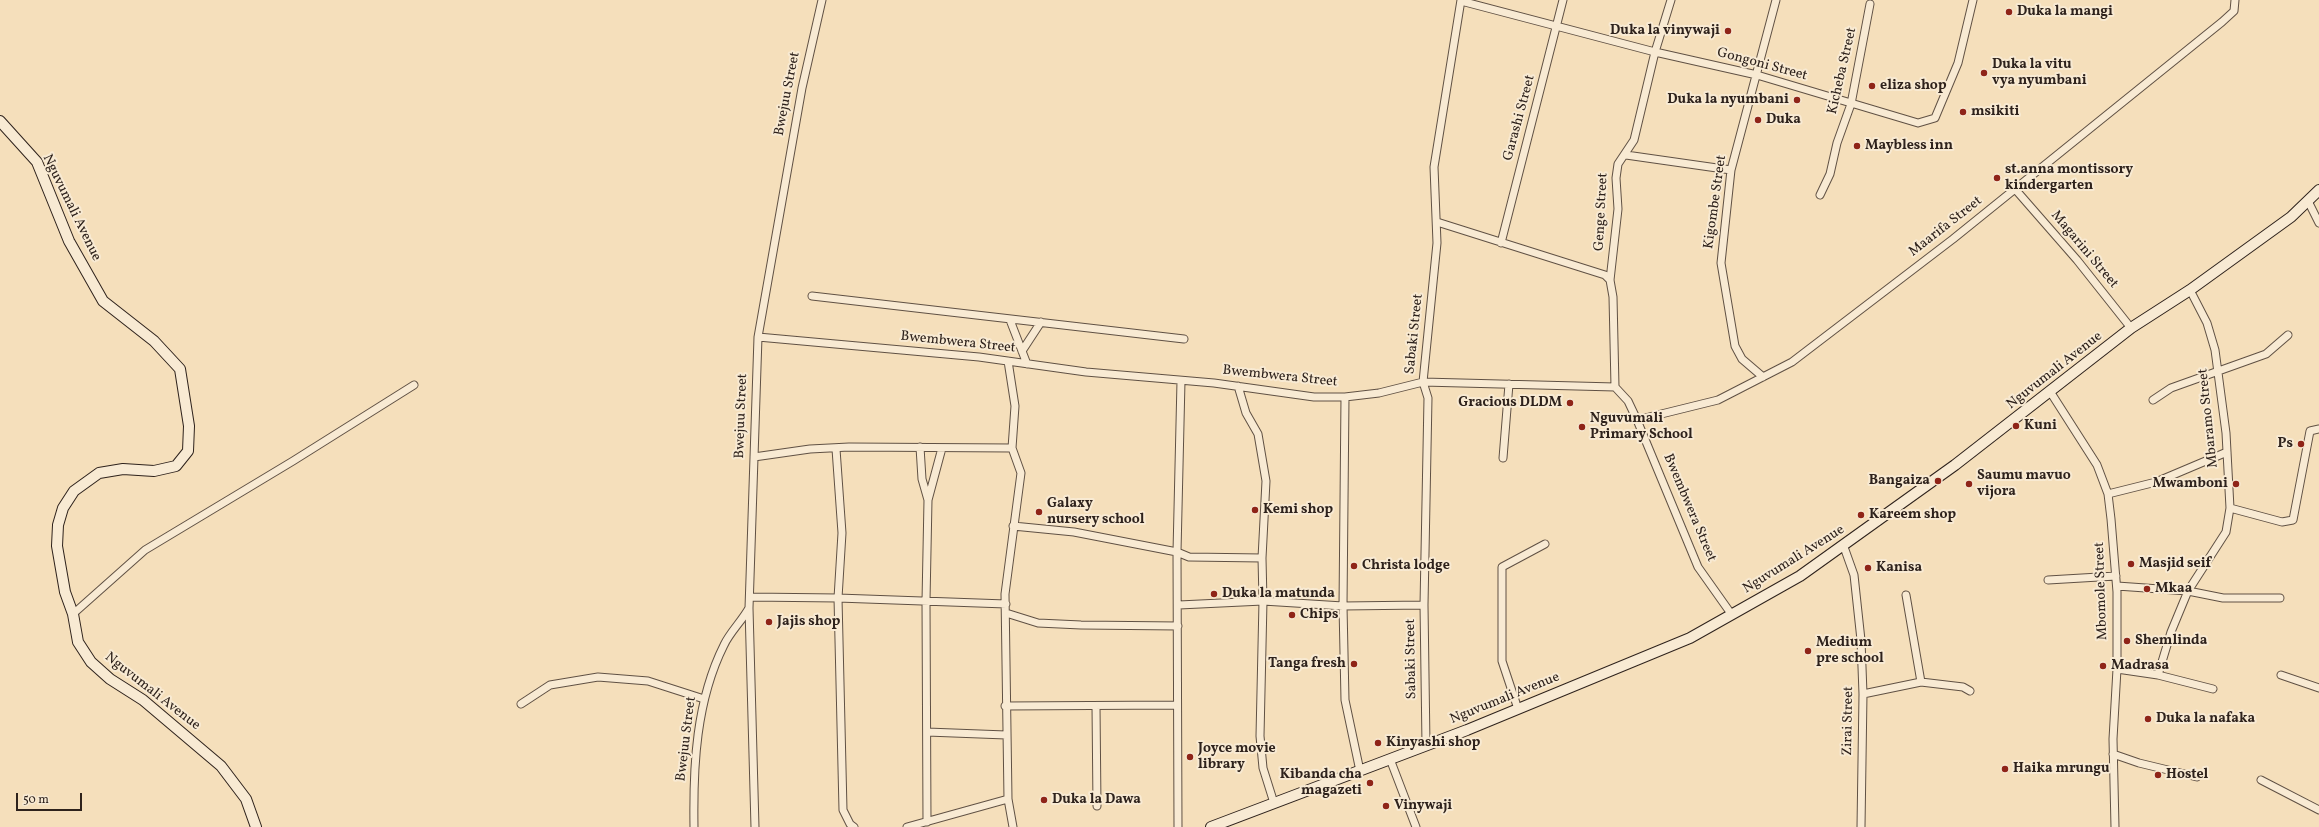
<!DOCTYPE html>
<style>
body{margin:0}
#map{position:relative;width:2319px;height:827px;overflow:hidden;background:#f5dfbb;font-family:Vollkorn,serif}
canvas{display:block}
.scale{position:absolute;left:16px;top:793px;width:66px;height:18px;box-sizing:border-box;border:2px solid #2e221c;border-top:0;padding-left:5px;font-size:12px;line-height:14px;white-space:nowrap;color:#2e221c;-webkit-text-stroke:3px #f8ead3;paint-order:stroke}
</style>
<div id="map">
<canvas width="2319" height="827"></canvas>
<div class="scale">50 m</div>
</div>
<script>
const ctx = document.querySelector('canvas').getContext('2d');
ctx.lineJoin = 'round';
function stroke(path, color, width, dash) { ctx.strokeStyle = color; ctx.lineWidth = width; ctx.lineCap = dash ? 'butt' : 'round'; ctx.setLineDash(dash || []); ctx.stroke(path); }
function drawText(font, color, halo, rows, align = 'center') {
  ctx.font = font + ' Vollkorn,serif'; ctx.lineWidth = 4; ctx.setLineDash([]); ctx.textBaseline = 'middle'; ctx.strokeStyle = halo; ctx.fillStyle = color; for (const [text, x, y, turn = 0] of rows) {
    ctx.save(); ctx.translate(x, y); ctx.rotate((+turn || 0) * Math.PI / 180); ctx.textAlign = isNaN(turn) ? turn : align; if (halo) ctx.strokeText(text, 0, 0); ctx.fillText(text, 0, 0); ctx.restore();
  }
}
const street = new Path2D(`
 M1461 1 1655 52 1757 75 1918 123 1935 118 1958 63 1973 0
 M1626 155 1731 170
 M2015 189 2077 260 2131 328
 M1820 195 1830 174 1837 143 1851 104 1870 4
 M2308 201 2319 223
 M1437 222 1605 275 1610 280
 M1501 243 1563 0
 M812 296 1184 339
 M1010 320 1027 364
 M758 337 979 357 1086 372 1214 383 1314 397H1345L1379 393 1423 382 1615 387 1628 401 1637 420 1698 567 1732 615
 M1022 351 1041 322
 M1008 361 1015 406 1012 448 1021 473 1005 594 1008 799 1013 827
 M1763 377 1742 359 1735 346 1721 263 1731 170 1776 0
 M1238 386 1246 413 1258 434 1266 481 1262 558 1263 601 1260 736 1263 768 1274 803
 M1615 387 1613 297 1610 280 1618 209 1616 178 1618 164 1634 140 1655 52 1671 0
 M2051 393 2097 465 2108 494 2111 519 2117 592V669L2113 739 2115 827
 M1345 397 1343 606 1345 700 1360 771
 M2153 400 2171 388 2266 354 2288 335
 M1637 420 1718 400 1792 362 1953 239 2222 22 2234 11 2235 0
 M920 447 922 479 928 500 926 601 927 822
 M836 449 842 533 838 598 843 810 850 824 854 827
 M754 457 810 449 849 447 1012 448
 M1503 458 1509 384
 M2108 494 2156 482 2227 452
 M928 500 942 448
 M2230 508 2282 522 2293 520 2310 431 2319 429
 M1013 526 1074 532 1177 552 1189 557 1262 558
 M1844 547 1854 575 1861 640 1863 694 1861 827
 M2048 580 2116 576
 M2117 586 2188 591 2223 598H2280
 M1906 595 1921 682
 M750 597 838 598 1006 604
 M1179 605 1263 601 1343 606 1424 605
 M749 608 755 827
 M1006 613 1038 623 1081 625 1178 626
 M73 614 145 550 293 461 414 385
 M2117 669 2158 675 2213 689
 M2158 675 2171 632 2188 591 2226 532 2230 508 2226 433 2215 350 2207 323 2190 290
 M2281 675 2319 688
 M1863 694 1921 682 1963 687 1970 691
 M521 704 550 685 598 677 648 681 704 699
 M1005 706 1177 705
 M1096 706 1097 806
 M1518 709 1502 661V567L1545 544
 M927 732 1006 735
 M1426 745 1424 605 1428 398 1423 382 1437 243 1434 167 1461 0
 M2113 754 2139 763 2197 777
 M1390 759 1416 827
 M2261 780 2319 810
 M694 827C693 766 696 701 724 645 730 632 742 621 749 608L758 337 802 88 822 0
 M907 827 1008 799
 M1178 827 1177 552 1181 381`);
const secondary = new Path2D(`
 M0 121 37 162 69 241 103 301 154 341 180 369 189 426 188 451 176 466 154 471 123 469 99 473 74 491 63 508 58 525 57 546 65 592 73 614 78 642 91 662 110 679 143 700 221 766 246 799 256 827
 M1211 827 1467 730 1690 638 1800 576 1955 465 2131 328 2190 290 2291 217 2319 190`);
const markers = [
 [2009,12,4,"#8f2418"],
 [1728,31,4,"#8f2418"],
 [1984,73,4,"#8f2418"],
 [1872,86,4,"#8f2418"],
 [1797,100,4,"#8f2418"],
 [1963,112,4,"#8f2418"],
 [1758,120,4,"#8f2418"],
 [1857,146,4,"#8f2418"],
 [1997,178,4,"#8f2418"],
 [1570,403,4,"#8f2418"],
 [2016,426,4,"#8f2418"],
 [1582,427,4,"#8f2418"],
 [2301,444,4,"#8f2418"],
 [1938,481,4,"#8f2418"],
 [1969,484,4,"#8f2418"],
 [2236,484,4,"#8f2418"],
 [1255,510,4,"#8f2418"],
 [1039,512,4,"#8f2418"],
 [1861,515,4,"#8f2418"],
 [2131,564,4,"#8f2418"],
 [1354,566,4,"#8f2418"],
 [1868,568,4,"#8f2418"],
 [2147,589,4,"#8f2418"],
 [1214,594,4,"#8f2418"],
 [1292,615,4,"#8f2418"],
 [769,622,4,"#8f2418"],
 [2127,641,4,"#8f2418"],
 [1808,651,4,"#8f2418"],
 [1354,664,4,"#8f2418"],
 [2103,666,4,"#8f2418"],
 [2148,719,4,"#8f2418"],
 [1378,743,4,"#8f2418"],
 [1190,757,4,"#8f2418"],
 [2005,769,4,"#8f2418"],
 [2158,775,4,"#8f2418"],
 [1370,783,4,"#8f2418"],
 [1044,800,4,"#8f2418"],
 [1386,806,4,"#8f2418"]
];
const poiNames = [
 ["Duka la mangi",2017,12],
 ["Duka la vinywaji",1720,31,"right"],
 ["Duka la vitu",1992,65],
 ["vya nyumbani",1992,81],
 ["eliza shop",1880,86],
 ["Duka la nyumbani",1789,100,"right"],
 ["msikiti",1971,112],
 ["Duka",1766,120],
 ["Maybless inn",1865,146],
 ["st.anna montissory",2005,170],
 ["kindergarten",2005,186],
 ["Gracious DLDM",1562,403,"right"],
 ["Nguvumali",1590,419],
 ["Primary School",1590,435],
 ["Kuni",2024,426],
 ["Ps",2293,444,"right"],
 ["Saumu mavuo",1977,476],
 ["vijora",1977,492],
 ["Bangaiza",1930,481,"right"],
 ["Mwamboni",2228,484,"right"],
 ["Galaxy",1047,504],
 ["nursery school",1047,520],
 ["Kemi shop",1263,510],
 ["Kareem shop",1869,515],
 ["Masjid seif",2139,564],
 ["Christa lodge",1362,566],
 ["Kanisa",1876,568],
 ["Mkaa",2155,589],
 ["Duka la matunda",1222,594],
 ["Chips",1300,615],
 ["Jajis shop",777,622],
 ["Shemlinda",2135,641],
 ["Medium",1816,643],
 ["pre school",1816,659],
 ["Tanga fresh",1346,664,"right"],
 ["Madrasa",2111,666],
 ["Duka la nafaka",2156,719],
 ["Kinyashi shop",1386,743],
 ["Joyce movie",1198,749],
 ["library",1198,765],
 ["Haika mrungu",2013,769],
 ["Kibanda cha",1362,775,"right"],
 ["magazeti",1362,791,"right"],
 ["Hostel",2166,775],
 ["Duka la Dawa",1052,800],
 ["Vinywaji",1394,806]
];
const streetNames = [
 ["Gongoni Street",1762,65,15],
 ["Kicheba Street",1843,71,-77],
 ["Bwejuu Street",788,94,-79],
 ["Garashi Street",1520,118,-75],
 ["Kigombe Street",1716,202,-82],
 ["Nguvumali Avenue",71,208,64],
 ["Genge Street",1602,212,-87],
 ["Maarifa Street",1946,227,-38],
 ["Magarini Street",2084,250,50],
 ["Sabaki Street",1415,334,-84],
 ["Bwembwera Street",958,343,6],
 ["Nguvumali Avenue",2055,371,-38],
 ["Bwembwera Street",1280,377,6],
 ["Bwejuu Street",742,416,-88],
 ["Mbaramo Street",2209,418,-96],
 ["Bwembwera Street",1689,508,67],
 ["Nguvumali Avenue",1794,560,-32],
 ["Mbomole Street",2102,591,-92],
 ["Sabaki Street",1412,659,-91],
 ["Nguvumali Avenue",152,692,38],
 ["Nguvumali Avenue",1505,699,-22],
 ["Zirai Street",1849,721,-89],
 ["Bwejuu Street",687,739,-83]
];
stroke(street, '#605144', 9);
stroke(secondary, '#2e221c', 12);
stroke(street, '#f8ead3', 7);
stroke(secondary, '#f8ead3', 10);
for (const [x, y, r, color] of markers) { const dot = new Path2D(); dot.arc(x, y, r, 0, 2 * Math.PI); ctx.fillStyle = color; ctx.fill(dot); stroke(dot, '#f8ead3', 1.5); }
drawText('bold 14px', '#2e221c', '#f8ead3', poiNames, 'left');
drawText('14px', '#2e221c', '#f8ead3', streetNames);
</script>
